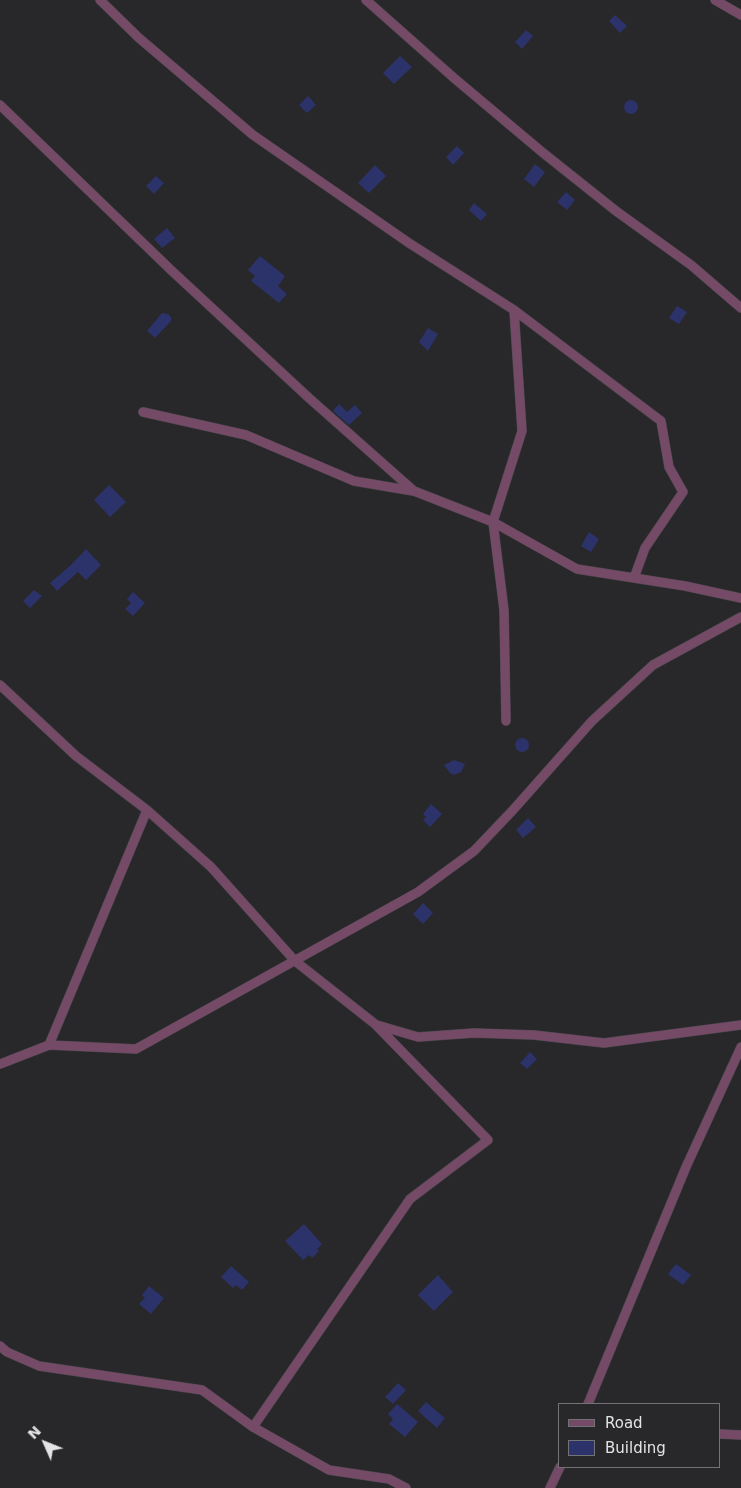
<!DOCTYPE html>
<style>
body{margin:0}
#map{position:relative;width:741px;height:1488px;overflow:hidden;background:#28272a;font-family:"DejaVu Sans",sans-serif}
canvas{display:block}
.legend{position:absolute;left:558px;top:1403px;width:162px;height:65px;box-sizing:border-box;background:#28272a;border:1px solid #737275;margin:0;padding:6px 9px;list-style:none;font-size:15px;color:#e4e3e5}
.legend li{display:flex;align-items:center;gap:10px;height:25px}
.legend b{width:25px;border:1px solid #737275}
.north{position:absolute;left:20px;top:1418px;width:50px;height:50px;-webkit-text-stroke:4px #28272a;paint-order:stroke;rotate:314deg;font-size:14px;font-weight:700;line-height:20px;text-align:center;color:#e4e3e5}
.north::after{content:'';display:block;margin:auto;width:18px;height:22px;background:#e4e3e5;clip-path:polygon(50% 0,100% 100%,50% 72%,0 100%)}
</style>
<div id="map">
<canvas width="741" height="1488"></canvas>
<ul class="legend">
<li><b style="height:6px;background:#744a66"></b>Road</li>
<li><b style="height:14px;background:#2c336a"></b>Building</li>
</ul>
<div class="north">N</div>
</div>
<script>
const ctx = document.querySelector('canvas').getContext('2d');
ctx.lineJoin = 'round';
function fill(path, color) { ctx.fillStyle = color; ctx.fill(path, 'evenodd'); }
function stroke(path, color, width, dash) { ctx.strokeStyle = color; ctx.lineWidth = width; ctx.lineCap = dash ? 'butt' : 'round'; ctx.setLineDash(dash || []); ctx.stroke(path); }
const building = new Path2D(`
 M615 15 627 26 620 33 609 21Z
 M526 30 533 36 522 49 515 42Z
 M400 56 412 67 394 84 383 73Z
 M308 96 316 105 307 113 299 105Z
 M624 107a7 7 0 1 1 14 0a7 7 0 1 1-14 0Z
 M457 146 464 153 453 165 446 157Z
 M535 164 545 172 534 187 524 179Z
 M375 165 386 176 369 193 358 183Z
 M156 176 164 183 154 194 146 186Z
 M566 192 575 200 567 210 557 202Z
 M474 203 487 214 481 221 469 210Z
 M167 228 175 238 162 248 154 239Z
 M260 256 285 276 278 286 287 294 279 303 251 281 255 276 248 270Z
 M677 306 687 312 679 324 669 318Z
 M162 313 168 314 171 317V321L155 338 147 331Z
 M428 328 438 334 428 351 419 342Z
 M339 404 347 412 355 405 362 413 349 425 333 411Z
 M109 485 126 502 110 517 94 500Z
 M589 532 599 539 591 552 581 546Z
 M86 549 101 565 86 580 78 572 57 591 50 583 71 565Z
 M34 590 42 596 30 608 23 601Z
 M133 592 145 603 133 616 125 609 131 603 127 599Z
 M515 745a7 7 0 1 1 14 0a7 7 0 1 1-14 0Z
 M454 760 465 764 461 772 454 775 450 773 444 765Z
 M431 804 442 814 430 827 423 820 426 817 423 814Z
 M528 818 536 827 523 838 516 830Z
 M423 903 433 913 423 924 413 914Z
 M530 1052 537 1059 527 1069 520 1063Z
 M304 1224 322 1244 317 1249 319 1251 312 1258 309 1255 303 1260 285 1241Z
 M676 1264 691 1275 683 1285 668 1274Z
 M231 1266 249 1282 242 1290 236 1285 233 1288 221 1277Z
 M438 1275 453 1292 434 1311 418 1295Z
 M149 1286 164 1298 151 1314 139 1304 145 1298 142 1295Z
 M398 1383 406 1390 393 1404 385 1397Z
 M426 1402 445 1418 437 1428 418 1411Z
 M397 1404 418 1422 405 1437 389 1424 393 1419 388 1414Z`);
const street = new Path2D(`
 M100 0 139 38 253 135 409 243 514 310 661 421 669 467 683 492 645 548 634 578
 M366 0 454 78 542 152 616 211 691 265 741 308
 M715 0 741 15
 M0 105 172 271 309 398 414 491 493 522 577 569 685 586 741 598
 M143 412 246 435 354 481 413 491
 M0 685 76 756 147 810 211 867 295 961 375 1024 488 1140 410 1199 253 1427
 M506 721 504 610 493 522 522 431 514 310
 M377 1025 418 1037 474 1033 534 1035 604 1043 741 1025
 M49 1045 136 1049 418 892 474 851 513 810 592 721 653 665 741 617
 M0 1064 49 1045 147 810
 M0 1346 7 1352 39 1366 202 1390 253 1427 329 1470 389 1479 406 1488
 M588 1404 686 1167 741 1047
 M720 1434 741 1435
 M550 1488 560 1467`);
fill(building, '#2c336a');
stroke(street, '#464548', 10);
stroke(street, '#744a66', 9);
</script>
